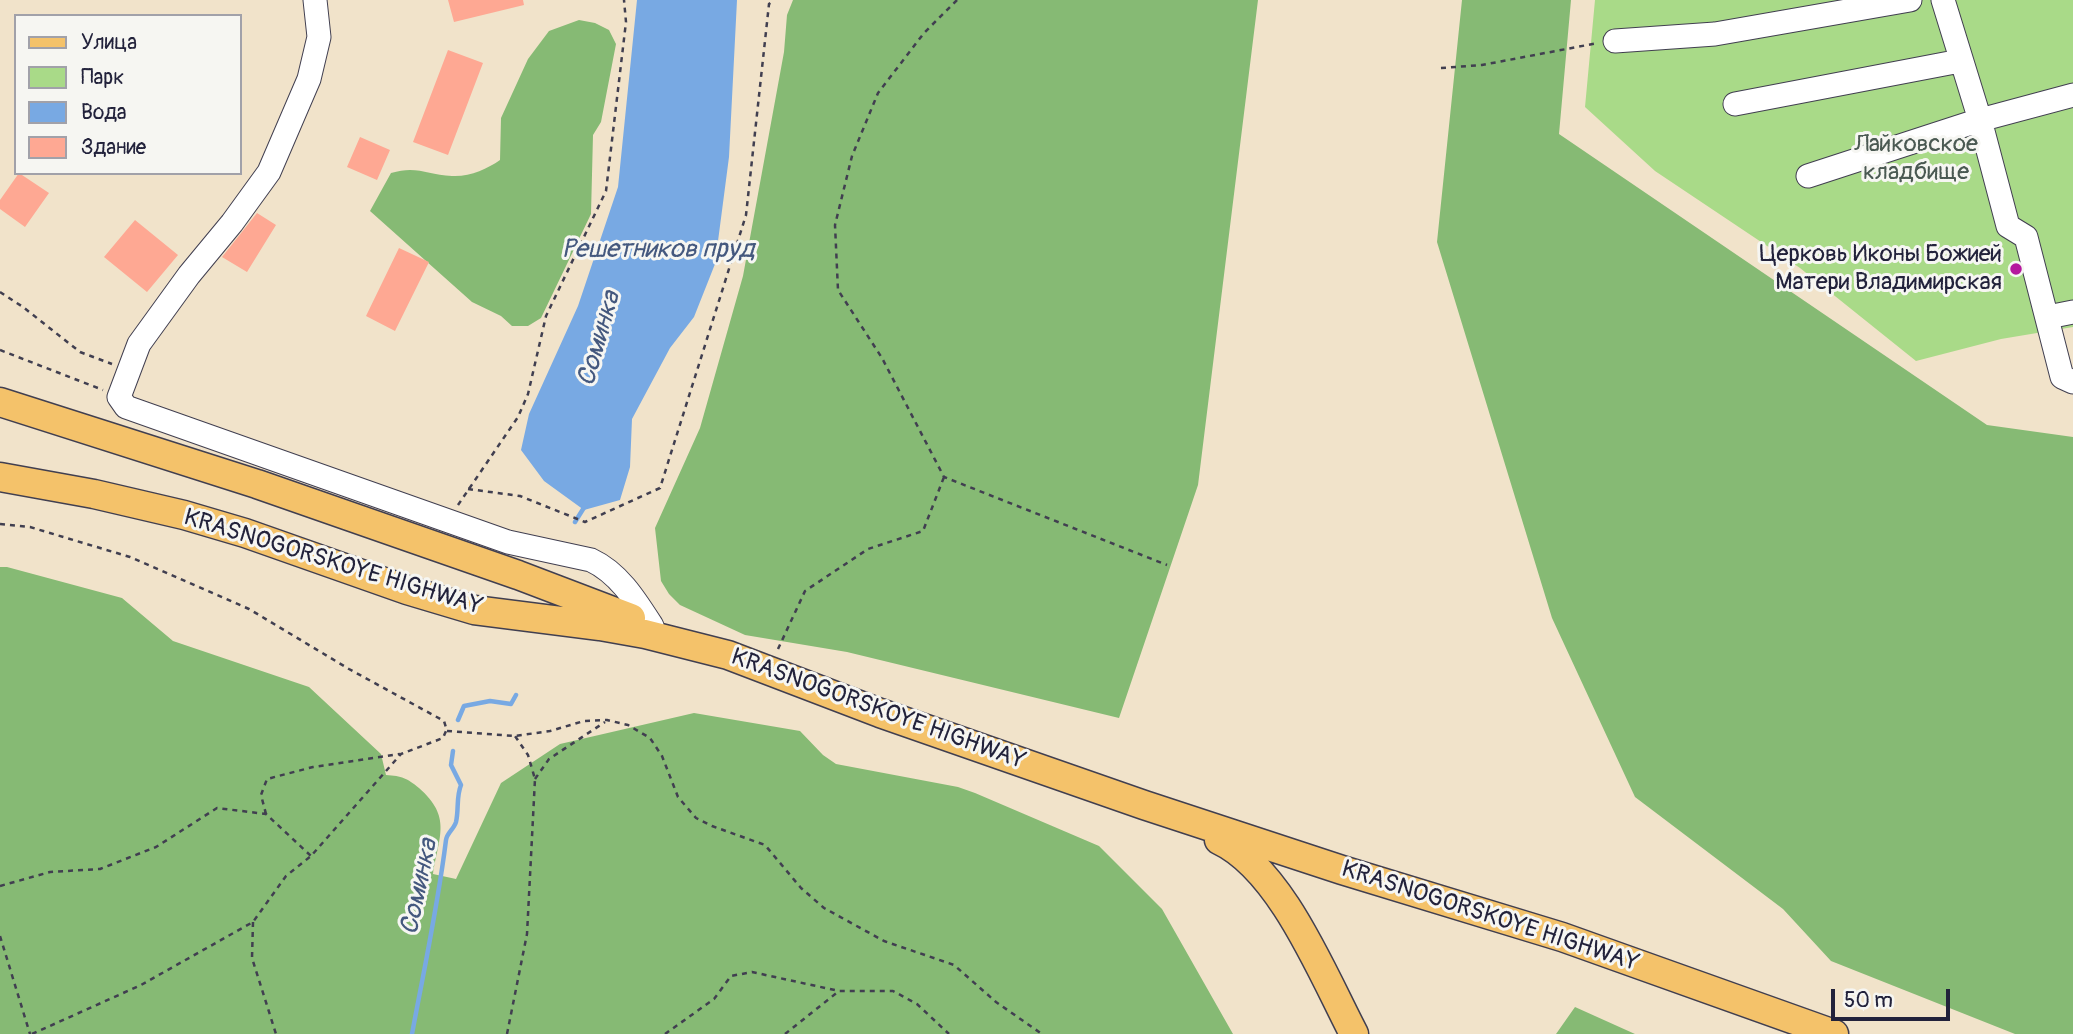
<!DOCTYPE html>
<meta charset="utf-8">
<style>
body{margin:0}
#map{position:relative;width:2073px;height:1034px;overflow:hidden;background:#f1e3ca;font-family:Pangolin,sans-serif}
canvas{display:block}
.legend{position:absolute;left:14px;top:14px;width:228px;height:161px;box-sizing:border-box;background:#f6f6f2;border:2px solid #a1a1a9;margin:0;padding:9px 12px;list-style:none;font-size:21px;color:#22223b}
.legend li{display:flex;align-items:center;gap:14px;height:35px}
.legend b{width:35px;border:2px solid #a1a1a9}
.scale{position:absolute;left:1831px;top:989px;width:119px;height:32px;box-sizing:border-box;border:4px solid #22223b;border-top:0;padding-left:9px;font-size:21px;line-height:24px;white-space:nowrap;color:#22223b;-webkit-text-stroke:5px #f6f6f2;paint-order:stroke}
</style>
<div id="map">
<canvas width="2073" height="1034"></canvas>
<ul class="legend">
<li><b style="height:9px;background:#f4c26a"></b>Улица</li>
<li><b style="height:19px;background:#a9da88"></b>Парк</li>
<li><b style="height:19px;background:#78a9e3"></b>Вода</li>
<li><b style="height:19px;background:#fea893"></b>Здание</li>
</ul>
<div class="scale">50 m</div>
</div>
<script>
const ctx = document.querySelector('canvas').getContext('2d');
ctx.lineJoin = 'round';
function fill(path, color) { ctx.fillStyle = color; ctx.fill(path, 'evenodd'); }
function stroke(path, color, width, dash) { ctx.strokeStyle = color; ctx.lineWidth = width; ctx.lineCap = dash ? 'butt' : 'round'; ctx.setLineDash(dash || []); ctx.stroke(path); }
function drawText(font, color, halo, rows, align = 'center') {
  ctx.font = font + ' Pangolin,sans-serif'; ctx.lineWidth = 6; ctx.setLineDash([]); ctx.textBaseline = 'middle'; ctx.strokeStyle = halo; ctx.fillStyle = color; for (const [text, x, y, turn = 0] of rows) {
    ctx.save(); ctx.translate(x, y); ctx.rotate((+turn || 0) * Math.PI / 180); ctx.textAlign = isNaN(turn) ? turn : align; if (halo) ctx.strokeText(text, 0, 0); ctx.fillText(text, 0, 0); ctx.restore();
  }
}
const green = new Path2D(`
 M1595 0H2073V327L2001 339 1916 361 1800 268 1655 171 1585 107Z`);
const forest = new Path2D(`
 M793 0H1258L1198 485 1119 718 847 652 745 635 680 605 669 594 661 581 655 528 700 428 743 276 784 52 787 15Z
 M1462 0H1571L1559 134 1987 425 2073 437V1034H2015L1831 961 1783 909 1635 797 1552 618 1437 242Z
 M579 20 595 23 609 30 616 44 601 122 593 135 591 214 541 318 528 326H512L501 316 472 302 370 211 391 173C417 165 427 175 452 176 470 177 487 169 500 160L501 118 528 59 549 31Z
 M0 567H7L122 598 173 641 309 687 381 754 386 775C402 776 407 778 419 788 452 817 439 836 433 874L456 879 501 783 560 744 694 713 800 731 823 755 836 764 958 787 975 793 1099 846 1162 909 1233 1034H0Z
 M1575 1007 1635 1034H1556Z`);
const water = new Path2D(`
 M637 0H737L729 157 715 264 694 317 670 348 632 419 630 467 620 500 584 510 544 481 521 450 529 414 578 306 618 187Z`);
const stream = new Path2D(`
 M575 522 585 506
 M458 720 464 706 490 701 511 704 516 695
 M412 1034C424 970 438 905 446 840 447 833 454 829 456 822 459 809 456 797 461 785L451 765 453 751`);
const building = new Path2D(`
 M448 0H523L524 5 454 22Z
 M448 50 483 63 448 155 413 142Z
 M360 137 390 150 377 180 347 167Z
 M19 173 49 193 25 227 0 209V200Z
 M257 213 276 225 247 272 222 257Z
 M135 220 178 255 147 292 104 257Z
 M399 248 429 262 395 331 366 316Z`);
const path = new Path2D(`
 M957 0 924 33 878 93 852 156 835 225 838 290 882 358 944 477 1167 565
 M1441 68 1482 65 1598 43
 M0 292 23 307 80 352 112 364
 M0 350 103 390
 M468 489 520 496 585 522 660 488 746 215 769 4 774 0
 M458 505 518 417 528 394 546 316 606 191 626 22 624 0
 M0 524 30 527 130 557 249 609 349 669 444 721 447 731
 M778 649 805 591 868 549 923 531 944 477
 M447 731 515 736 550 731 584 721 607 720 628 725 650 738 662 756 678 797 696 818 712 826 765 845 801 888 824 908 884 941 954 965 996 1002 1042 1034
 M535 779 549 759 605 722
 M266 814 261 795 267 779 313 767 400 754
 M0 886 50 872 100 869 156 847 217 808 266 814 311 856
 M253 922 252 958 276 1034
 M0 936 30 1034
 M32 1034 141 985 253 922 286 876 311 856 401 754 443 738 446 731
 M507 1034 527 934 535 779 528 755 515 736
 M665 1034 714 999 731 976 752 972 839 991H893L917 1004 949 1034
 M785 1034 839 991`);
const minor = new Path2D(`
 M315 0 319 37 309 79 269 172 232 223 189 275 139 344 119 397 126 407 508 542 591 560C619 573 636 601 652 626
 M1943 0 1980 120 2008 226 2026 237 2062 377 2073 382
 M1615 41 1715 34 1910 0
 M1735 104 1960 61
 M1808 176 1980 120 2073 95
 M2048 317 2073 312`);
const major = new Path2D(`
 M0 402 257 484 518 575 631 618
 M0 477 94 494 184 515 245 533 407 590 474 610 600 626 645 634 728 655 880 713 1144 805 1342 870 1562 937 1834 1034
 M1219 840C1281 869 1323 975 1354 1034`);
const markers = [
 [2016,269,7,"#b5179e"]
];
const parkNames = [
 ["Лайковское",1916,145],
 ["кладбище",1916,173]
];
const poiNames = [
 ["Церковь Иконы Божией",2002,255],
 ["Матери Владимирская",2002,283]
];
const streetNames = [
 ["KRASNOGORSKOYE HIGHWAY",333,563,17],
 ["KRASNOGORSKOYE HIGHWAY",878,710,20],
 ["KRASNOGORSKOYE HIGHWAY",1490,917,18]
];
const waterNames = [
 ["Решетников пруд",658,250],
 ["Соминка",600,339,-74],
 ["Соминка",420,887,-78]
];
fill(green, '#a9da88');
fill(forest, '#86ba74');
fill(water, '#78a9e3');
stroke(stream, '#78a9e3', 4.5);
fill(building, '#fea893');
stroke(minor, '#413f50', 25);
stroke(major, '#413f50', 31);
stroke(path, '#413f50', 2.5, [5, 5]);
stroke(minor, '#fff', 23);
stroke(major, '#f4c26a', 28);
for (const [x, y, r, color] of markers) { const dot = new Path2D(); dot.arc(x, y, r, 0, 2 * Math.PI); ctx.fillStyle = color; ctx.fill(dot); stroke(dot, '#f6f6f2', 2.5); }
drawText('24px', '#4a5952', '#f6f6f2', parkNames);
drawText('24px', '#22223b', '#f6f6f2', poiNames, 'right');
drawText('24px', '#22223b', '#f6f6f2', streetNames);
drawText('italic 26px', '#44587e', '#f6f6f2', waterNames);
</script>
